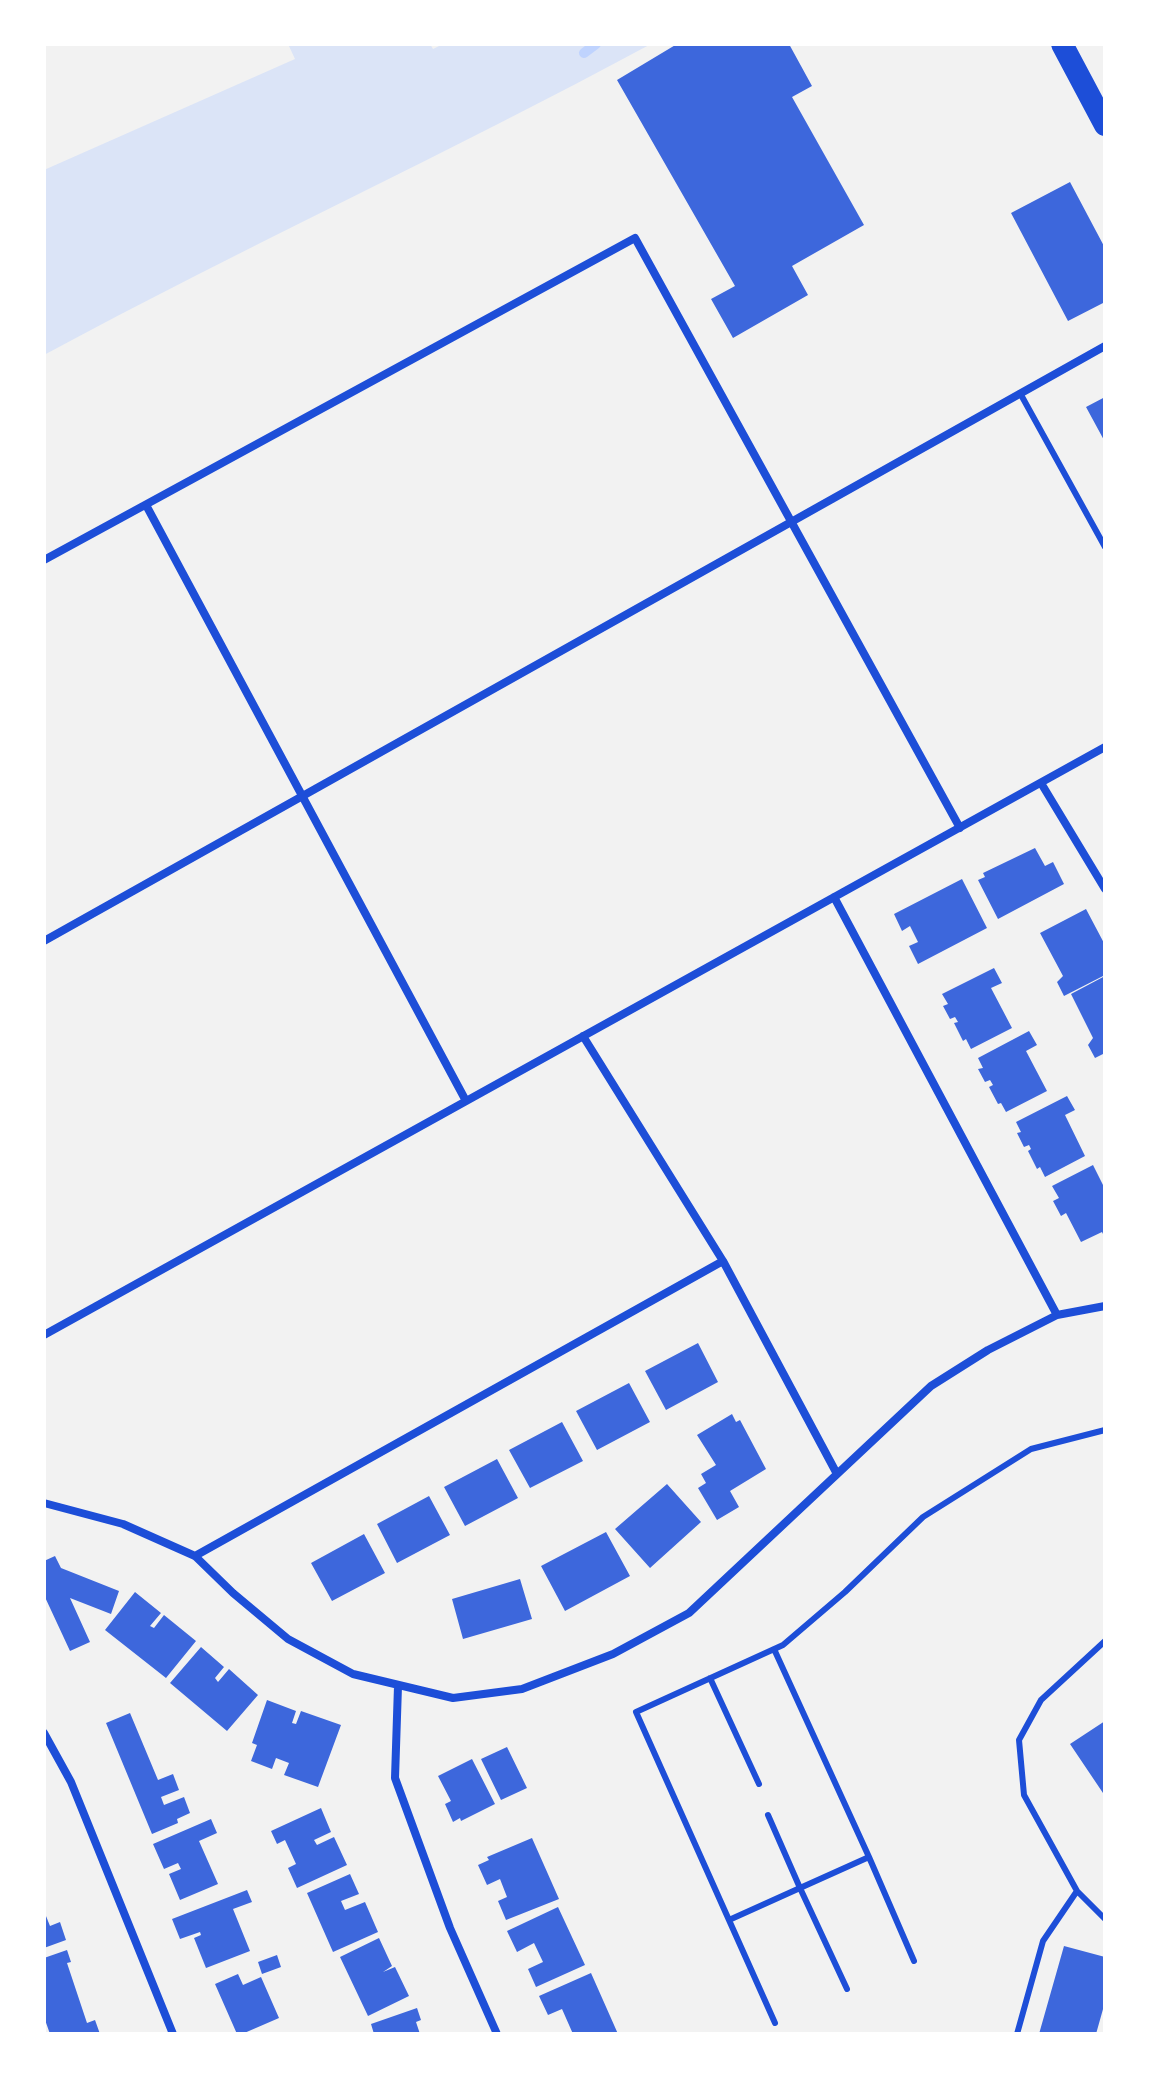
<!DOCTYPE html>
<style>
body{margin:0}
#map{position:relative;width:1149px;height:2078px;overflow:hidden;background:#f2f2f2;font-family:Arial,sans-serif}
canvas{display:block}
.frame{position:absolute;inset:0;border:46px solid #fff;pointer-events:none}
</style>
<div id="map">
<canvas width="1149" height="2078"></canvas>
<div class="frame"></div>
</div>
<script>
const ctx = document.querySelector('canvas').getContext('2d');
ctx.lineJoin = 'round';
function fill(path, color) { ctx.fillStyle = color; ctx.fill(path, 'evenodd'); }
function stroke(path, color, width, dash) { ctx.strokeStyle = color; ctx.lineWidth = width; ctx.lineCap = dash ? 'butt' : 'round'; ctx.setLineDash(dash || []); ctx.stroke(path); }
const green = new Path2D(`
 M288 44H430L433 49 443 44H651C451 152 244 247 44 355V170L295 59Z`);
const stream = new Path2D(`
 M584 53 596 44`);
const building = new Path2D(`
 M677 44H789L812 86 792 97 864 225 792 266 808 295 733 338 711 299 735 286 617 80Z
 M1070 182 1105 248V302L1068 321 1011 213Z
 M1105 397V442L1086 407Z
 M1035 848 1045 866 1053 862 1064 884 998 919 978 880 985 877 983 873Z
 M962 879 987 928 918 964 909 946 918 942 910 926 902 931 894 914Z
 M1086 909 1105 945V975L1064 996 1057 982 1063 976 1040 933Z
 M994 968 1002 983 991 988 1012 1028 971 1049 966 1039 963 1041 954 1023 958 1022 955 1017 950 1019 943 1006 948 1004 942 994Z
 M1105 976V1053L1095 1058 1088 1045 1093 1038 1071 994Z
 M1029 1031 1037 1045 1026 1051 1047 1091 1006 1112 1001 1103 998 1104 989 1087 993 1085 990 1080 985 1082 978 1069 983 1068 978 1058Z
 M1067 1096 1075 1110 1065 1115 1085 1156 1045 1177 1040 1167 1037 1169 1028 1151 1031 1149 1029 1145 1024 1147 1017 1133 1021 1132 1016 1122Z
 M1093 1165 1105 1189V1238L1102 1232 1081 1242 1066 1213 1061 1216 1053 1201 1059 1198 1052 1186Z
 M698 1343 718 1382 666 1410 645 1371Z
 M629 1383 650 1422 597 1450 576 1411Z
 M732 1414 736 1422 740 1420 766 1469 730 1491 739 1507 717 1520 698 1488 706 1483 701 1474 716 1465 697 1435Z
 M562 1422 583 1461 530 1488 509 1450Z
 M497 1459 518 1498 465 1526 444 1487Z
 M667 1484 701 1522 650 1568 615 1529Z
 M429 1496 450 1535 397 1563 377 1524Z
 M606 1532 630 1576 565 1611 541 1566Z
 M364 1534 385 1573 332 1601 311 1563Z
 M55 1556 61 1568 119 1591 111 1614 70 1598 90 1642 70 1651 44 1595V1561Z
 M520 1579 532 1619 463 1639 452 1599Z
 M135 1592 161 1613 150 1626 154 1628 164 1615 196 1641 166 1678 105 1630Z
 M201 1647 224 1667 215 1678 218 1682 229 1669 258 1695 227 1731 170 1683Z
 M267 1700 296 1711 292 1723 296 1724 301 1711 341 1725 318 1787 284 1775 289 1763 276 1758 272 1769 251 1761 257 1745 252 1743Z
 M130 1713 158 1780 173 1774 179 1790 161 1797 164 1805 184 1797 190 1813 177 1819 178 1823 152 1834 106 1723Z
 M1105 1721V1796L1070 1744Z
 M507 1747 527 1788 501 1800 481 1759Z
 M472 1759 495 1804 461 1821 460 1818 453 1822 445 1804 451 1801 438 1776Z
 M321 1808 331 1832 314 1840 317 1845 334 1837 347 1865 297 1888 288 1868 296 1864 285 1840 277 1844 271 1831Z
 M211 1819 217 1833 199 1841 218 1884 180 1900 169 1874 181 1869 178 1863 164 1869 153 1844Z
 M532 1838 559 1899 506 1920 498 1901 507 1897 500 1879 487 1885 478 1865 489 1860 487 1857Z
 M350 1874 359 1894 341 1901 345 1910 365 1902 378 1932 333 1952 307 1893Z
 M247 1890 252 1902 233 1909 250 1951 206 1968 194 1938 201 1935 200 1932 180 1939 172 1919Z
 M558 1907 585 1965 536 1987 528 1969 543 1962 534 1943 517 1952 507 1931Z
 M44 1911 50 1926 60 1922 66 1940 44 1948Z
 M379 1938 392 1966 383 1972 395 1967 409 1996 368 2016 340 1957Z
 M1064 1946 1105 1957V2002L1096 2034H1039Z
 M67 1950 71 1962 67 1963 87 2023 95 2020 100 2034H50L44 2017V1958Z
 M277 1955 281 1967 262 1974 258 1962Z
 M591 1973 618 2034H573L562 2009 548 2015 539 1996Z
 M238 1974 243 1985 261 1977 279 2018 242 2034H237L215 1984Z
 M417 2008 421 2020 416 2022 420 2034H374L371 2024Z`);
const service = new Path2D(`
 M1020 393 1105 547
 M1105 1641 1041 1700 1019 1740 1024 1795 1077 1891 1105 1919
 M774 1649 869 1857
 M710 1678 759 1784
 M768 1815 800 1888 869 1857 914 1961
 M729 1920 800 1888 847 1989
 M775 2023 636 1712 783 1645 845 1592 923 1517 1031 1449 1105 1430
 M1017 2034 1043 1941 1077 1891`);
const minor = new Path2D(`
 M146 505 466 1101
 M44 560 635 238 960 828
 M1041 783 1105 889
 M834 897 1057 1315
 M44 941 1105 346
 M583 1036 723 1261 837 1474
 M44 1335 1105 747
 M44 1503 123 1524 195 1556 233 1593 288 1639 353 1674 453 1698 522 1689 613 1654 689 1613 931 1386 988 1350 1057 1315 1105 1306
 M195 1556 723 1261
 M398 1686 395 1778 450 1928 497 2034
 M44 1733 71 1782 173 2034`);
const trunk = new Path2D(`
 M1062 44 1105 125`);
fill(green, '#dbe4f7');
stroke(stream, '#bfd3fe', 10);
fill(building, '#3d67dc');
stroke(service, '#1d4ed8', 6);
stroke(minor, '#1d4ed8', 8);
stroke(trunk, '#1d4ed8', 22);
</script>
